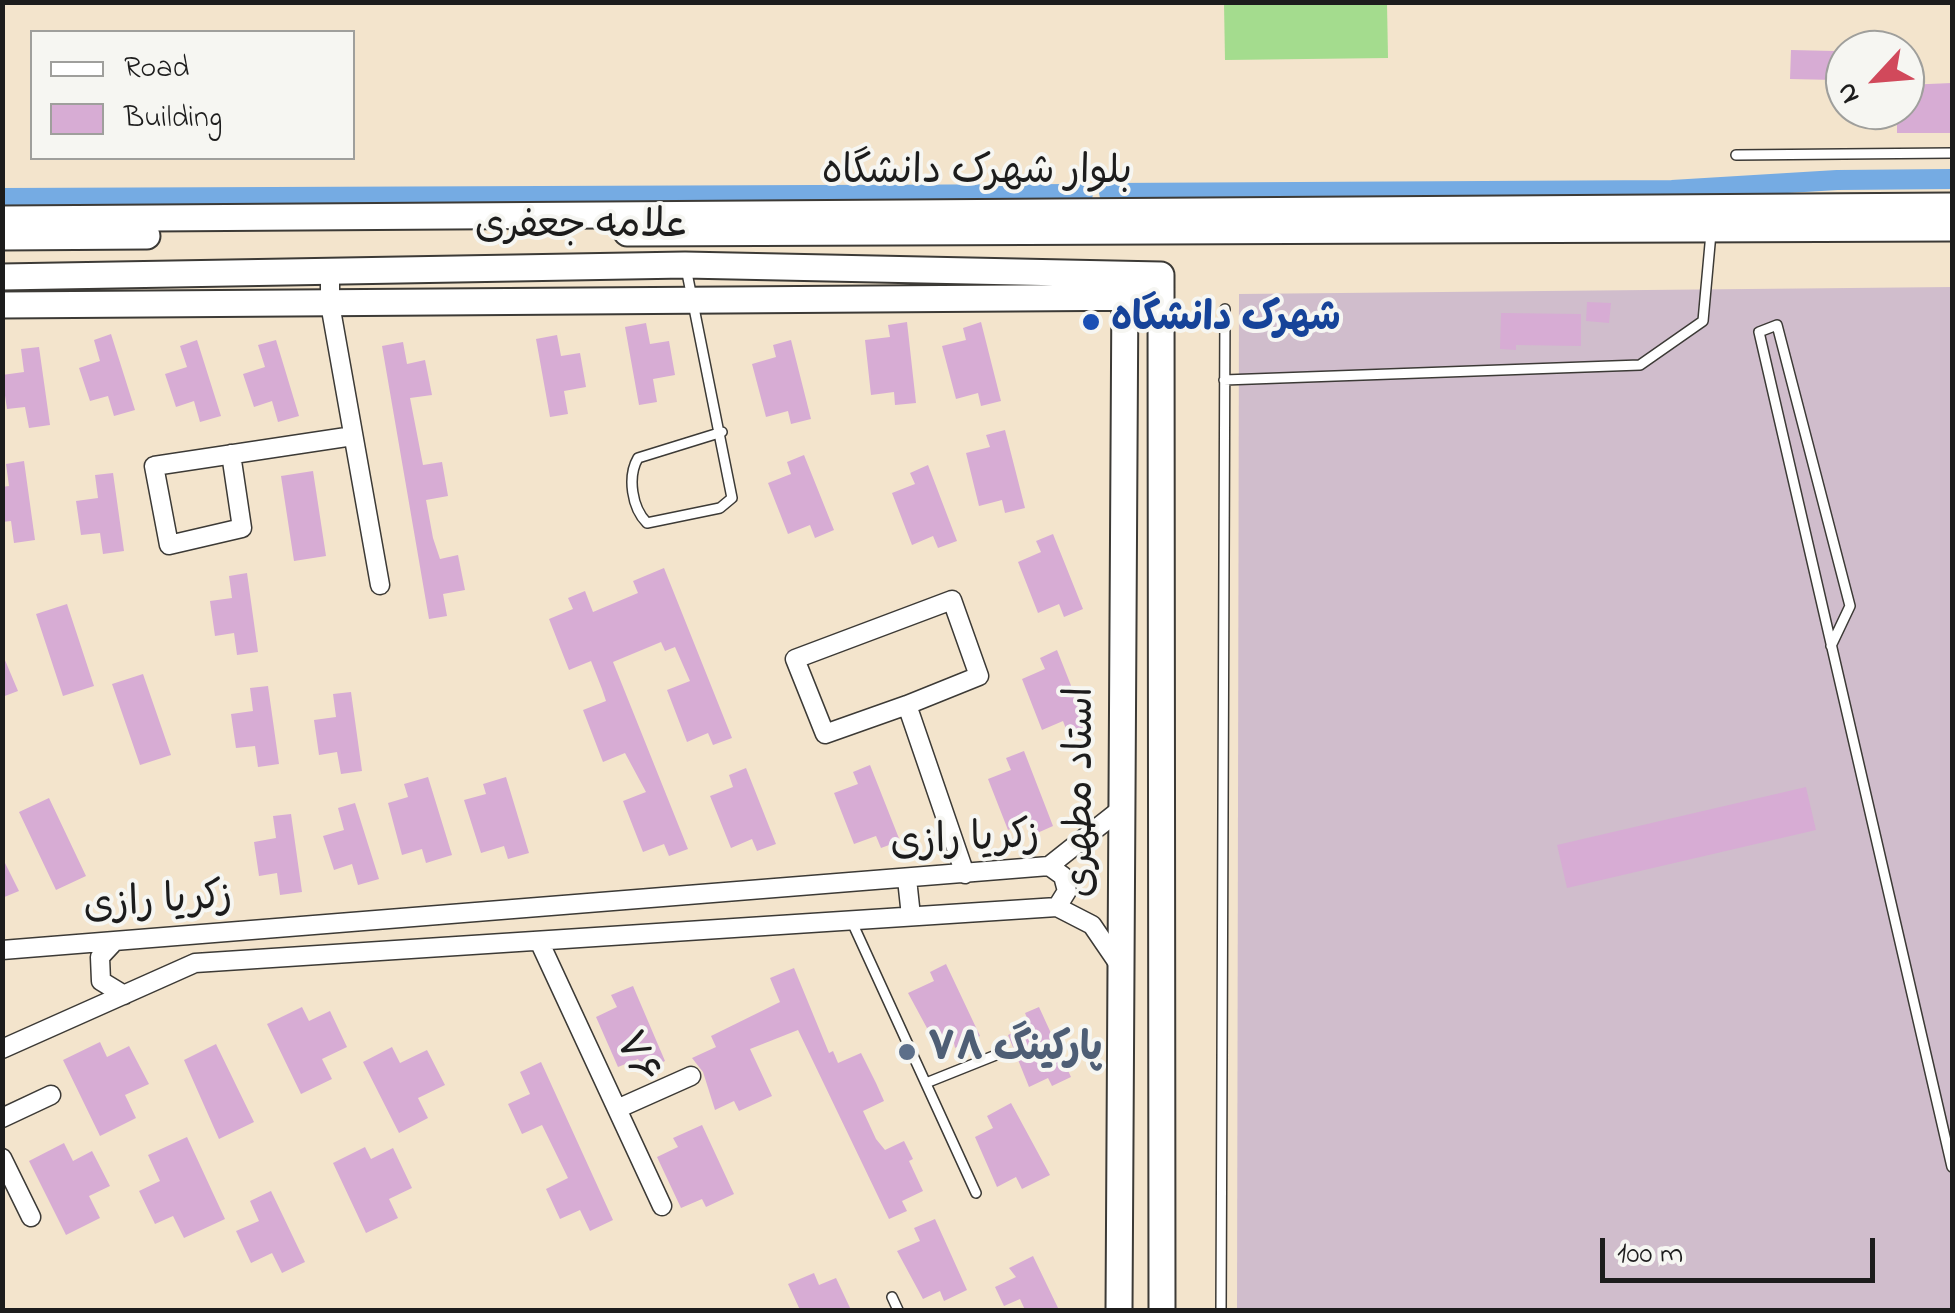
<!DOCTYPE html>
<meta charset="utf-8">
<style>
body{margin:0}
#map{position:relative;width:1955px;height:1313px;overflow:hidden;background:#f3e4cc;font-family:"Indie Flower",sans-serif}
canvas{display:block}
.frame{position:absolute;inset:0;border:5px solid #1c1c1c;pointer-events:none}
.legend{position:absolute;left:30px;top:30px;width:325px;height:130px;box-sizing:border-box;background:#f6f6f2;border:2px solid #9f9f9c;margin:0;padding:12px 18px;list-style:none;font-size:30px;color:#1c1c1c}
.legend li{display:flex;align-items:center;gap:20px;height:50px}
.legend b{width:50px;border:2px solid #9f9f9c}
.north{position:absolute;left:1825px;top:30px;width:100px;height:100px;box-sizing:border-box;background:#f6f6f2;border:2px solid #9f9f9c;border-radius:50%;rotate:244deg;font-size:28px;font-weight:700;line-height:40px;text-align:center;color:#1c1c1c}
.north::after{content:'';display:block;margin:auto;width:35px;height:45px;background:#d1495b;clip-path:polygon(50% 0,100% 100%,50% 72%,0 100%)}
.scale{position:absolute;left:1600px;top:1238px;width:275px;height:45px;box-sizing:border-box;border:5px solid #1c1c1c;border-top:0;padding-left:12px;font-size:30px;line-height:35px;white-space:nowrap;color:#1c1c1c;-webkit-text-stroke:8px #f6f6f2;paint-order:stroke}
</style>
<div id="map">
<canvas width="1955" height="1313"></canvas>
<div class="frame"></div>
<ul class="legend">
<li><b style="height:12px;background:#fff"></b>Road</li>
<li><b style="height:28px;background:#d7acd4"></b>Building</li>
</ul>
<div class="north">N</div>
<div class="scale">100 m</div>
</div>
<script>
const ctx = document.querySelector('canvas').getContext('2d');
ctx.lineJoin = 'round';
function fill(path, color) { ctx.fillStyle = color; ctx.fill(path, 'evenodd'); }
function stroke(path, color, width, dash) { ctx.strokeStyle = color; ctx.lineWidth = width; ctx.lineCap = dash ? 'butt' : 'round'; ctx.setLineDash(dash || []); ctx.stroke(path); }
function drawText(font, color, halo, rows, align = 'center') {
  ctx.font = font + ' "Indie Flower","Playpen Sans Arabic",sans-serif'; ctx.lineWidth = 8; ctx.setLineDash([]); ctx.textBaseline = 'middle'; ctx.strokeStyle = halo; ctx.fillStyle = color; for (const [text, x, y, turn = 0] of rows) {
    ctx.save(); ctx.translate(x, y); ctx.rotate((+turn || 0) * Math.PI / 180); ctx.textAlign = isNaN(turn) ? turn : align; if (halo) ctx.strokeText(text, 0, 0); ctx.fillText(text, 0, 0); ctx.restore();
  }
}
const industrial = new Path2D(`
 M1952 287V1310H1237L1239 294Z`);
const green = new Path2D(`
 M1224 3H1387L1388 58 1225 60Z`);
const canal = new Path2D(`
 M1109 193 1672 190 1837 180 1952 179
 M2 198 1083 194`);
const building = new Path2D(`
 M1791 50 1835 51V80L1790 79Z
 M1952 83V133H1897V117H1905V85Z
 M1587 302 1611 303 1609 323 1586 321Z
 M1501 313 1581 314V346L1516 345V350L1500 349Z
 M907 322 916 403 895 405 894 392 871 395 865 340 890 337 888 325Z
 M981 322 1001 401 981 406 978 393 956 399 942 346 966 340 963 328Z
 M646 323 650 344 669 341 675 375 653 379 657 402 639 405 625 327Z
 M111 334 135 410 114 416 108 396 90 401 79 368 100 361 94 340Z
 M557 335 561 356 580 353 586 387 564 391 568 414 550 417 536 339Z
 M197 340 221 416 200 422 194 401 176 407 165 374 187 367 180 346Z
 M276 340 299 416 278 422 272 401 254 407 243 374 265 367 258 345Z
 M791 340 811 419 791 424 788 411 766 417 752 364 776 357 773 345Z
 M403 342 407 364 425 360 432 395 410 398 423 465 442 462 448 496 426 500 433 538 440 559 458 555 465 590 443 594 447 616 429 619 382 346Z
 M39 347 50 425 29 428 25 407 7 409 2 375 24 372 21 349Z
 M1005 430 1025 508 1005 513 1002 500 979 506 966 453 990 447 986 435Z
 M804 455 834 530 815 538 810 525 788 534 768 483 791 474 787 462Z
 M24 461 35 540 14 543 11 521 2 522V487L9 486 6 464Z
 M928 465 957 541 938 548 933 536 912 545 892 493 915 484 910 473Z
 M313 471 326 556 294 561 281 476Z
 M113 473 124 551 103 554 100 533 81 535 76 501 98 498 95 475Z
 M1053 534 1083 609 1064 617 1059 604 1038 613 1018 562 1041 552 1036 541Z
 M664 568 732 738 713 745 708 733 687 742 667 690 690 681 675 647 665 651 661 642 613 662 688 849 669 856 664 844 643 852 623 801 646 792 625 753 603 762 583 710 606 701 602 689 591 661 569 670 549 619 573 609 568 598 585 591 593 612 638 593 633 581Z
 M247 573 258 652 237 655 234 633 215 636 210 601 232 598 229 576Z
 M67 604 94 686 63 696 36 614Z
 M1057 650 1087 726 1068 734 1063 721 1042 730 1022 679 1045 669 1040 658Z
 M2 653 18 691 2 697Z
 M143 674 171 755 140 765 112 684Z
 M268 686 279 764 258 767 255 746 236 748 231 714 253 711 250 688Z
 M351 692 362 771 341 774 337 752 319 755 314 720 336 717 333 694Z
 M1024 751 1053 826 1035 834 1030 821 1008 830 988 779 1011 770 1006 758Z
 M870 765 900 841 881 848 876 836 854 844 834 793 858 784 853 772Z
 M746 768 776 844 757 851 752 839 731 848 710 796 733 787 729 775Z
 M428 777 452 855 426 863 422 849 402 855 388 803 408 797 404 784Z
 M506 777 529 853 508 859 504 846 481 853 464 800 486 794 483 784Z
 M1806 787 1816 830 1567 888 1557 845Z
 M49 798 86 876 56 890 19 812Z
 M355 803 379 879 358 885 352 864 334 870 323 836 344 830 338 808Z
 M291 814 302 892 280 895 277 873 259 876 254 842 276 838 273 816Z
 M2 857 19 891 2 898Z
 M946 964 980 1036 955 1048 952 1032 934 1041 908 993 934 981 930 972Z
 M794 968 829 1053 833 1051 838 1063 861 1053 876 1083 884 1101 863 1111 876 1139 885 1150 904 1141 913 1159 909 1161 923 1191 902 1201 907 1211 889 1219 798 1030 750 1049 772 1096 739 1111 734 1101 715 1110 703 1072 692 1058 716 1047 711 1036 780 1002 770 978Z
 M633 986 665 1061 644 1071 638 1059 618 1067 596 1017 617 1007 611 995Z
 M302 1007 309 1021 330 1011 347 1047 322 1059 332 1079 301 1094 267 1024Z
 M1039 1007 1071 1077 1052 1086 1048 1078 1029 1087 1008 1035 1030 1025 1025 1013Z
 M100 1042 107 1057 129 1046 149 1084 125 1095 136 1118 100 1136 63 1060Z
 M216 1044 254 1122 219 1139 184 1060Z
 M392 1047 400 1063 427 1050 445 1085 418 1098 428 1118 399 1133 363 1062Z
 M541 1062 613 1220 590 1231 580 1210 560 1219 546 1189 568 1178 542 1125 522 1134 508 1104 530 1094 520 1072Z
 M1011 1103 1050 1175 1022 1189 1016 1177 997 1187 975 1137 993 1128 987 1116Z
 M702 1125 734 1194 706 1207 702 1199 681 1208 657 1157 678 1147 673 1138Z
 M187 1137 225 1219 184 1238 173 1216 155 1224 139 1191 160 1181 148 1155Z
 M64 1143 73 1161 92 1151 110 1186 89 1196 100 1218 66 1235 29 1161Z
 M365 1147 371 1159 393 1148 412 1188 389 1199 398 1218 366 1233 333 1163Z
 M271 1191 305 1262 282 1273 272 1253 251 1263 236 1231 259 1221 250 1201Z
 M935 1219 967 1290 944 1301 940 1291 923 1299 897 1251 920 1241 914 1228Z
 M1033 1256 1059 1310H1025L1020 1299 1004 1306 995 1287 1016 1277 1009 1268Z
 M814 1273 819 1285 836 1278 851 1310H800L788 1284Z`);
const lane = new Path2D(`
 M1736 155 1952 153
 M686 268 732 498 720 508 647 523C632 508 627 477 638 458L722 432
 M1224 380 1640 365 1703 321 1711 233
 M1831 646 1850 606 1777 325 1759 332 1952 1167
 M851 920 976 1193
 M926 1083 1001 1053
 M892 1297 898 1310
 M1221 1310 1225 309`);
const street = new Path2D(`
 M330 269V304L380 585
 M231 454 242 528 169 545 154 466 353 436
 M907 705 979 676 952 600 795 659 825 734 907 705 965 874
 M1049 866 1121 809
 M907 879 911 916
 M1057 907 1092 925 1120 966
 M539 941 662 1206
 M113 943 100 957 101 981 124 995
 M2 950 1049 866 1063 876 1067 891 1057 907 195 963 2 1049
 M617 1109 691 1076
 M2 1118 51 1095
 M2 1158 31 1217`);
const secondary = new Path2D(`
 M2 219 1952 206
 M627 233 1952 228
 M2 237 147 236
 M2 277 685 265 1161 275 1162 1310
 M2 305 1160 297
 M1119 1310 1125 281`);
const markers = [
 [1091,322,10,"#1a4fb4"],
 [907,1052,10,"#5c6f8a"]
];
const streetNames = [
 ["بلوار شهرک دانشگاه",977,175],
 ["علامه جعفری",582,229],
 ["استاد مطهری",1084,792,-90],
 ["زکریا رازی",965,843,-3],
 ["زکریا رازی",158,905,-4],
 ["۷۶",633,1059,65]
];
const transitNames = [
 ["شهرک دانشگاه",1111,322]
];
const serviceNames = [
 ["پارکینگ ۷۸",927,1052]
];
fill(industrial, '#d0bdcc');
fill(green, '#a4dc8e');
stroke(canal, '#75abe3', 20);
fill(building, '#d7acd4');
stroke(lane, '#3c3a36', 12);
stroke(street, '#3c3a36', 21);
stroke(secondary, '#3c3a36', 29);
stroke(lane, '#fff', 9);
stroke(street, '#fff', 18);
stroke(secondary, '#fff', 25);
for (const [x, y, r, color] of markers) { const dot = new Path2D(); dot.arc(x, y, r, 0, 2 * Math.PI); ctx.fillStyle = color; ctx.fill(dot); stroke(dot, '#f6f6f2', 4); }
drawText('40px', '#1c1c1c', '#f6f6f2', streetNames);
drawText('bold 40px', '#164399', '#f6f6f2', transitNames, 'left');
drawText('bold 40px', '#4e5e75', '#f6f6f2', serviceNames, 'left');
</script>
